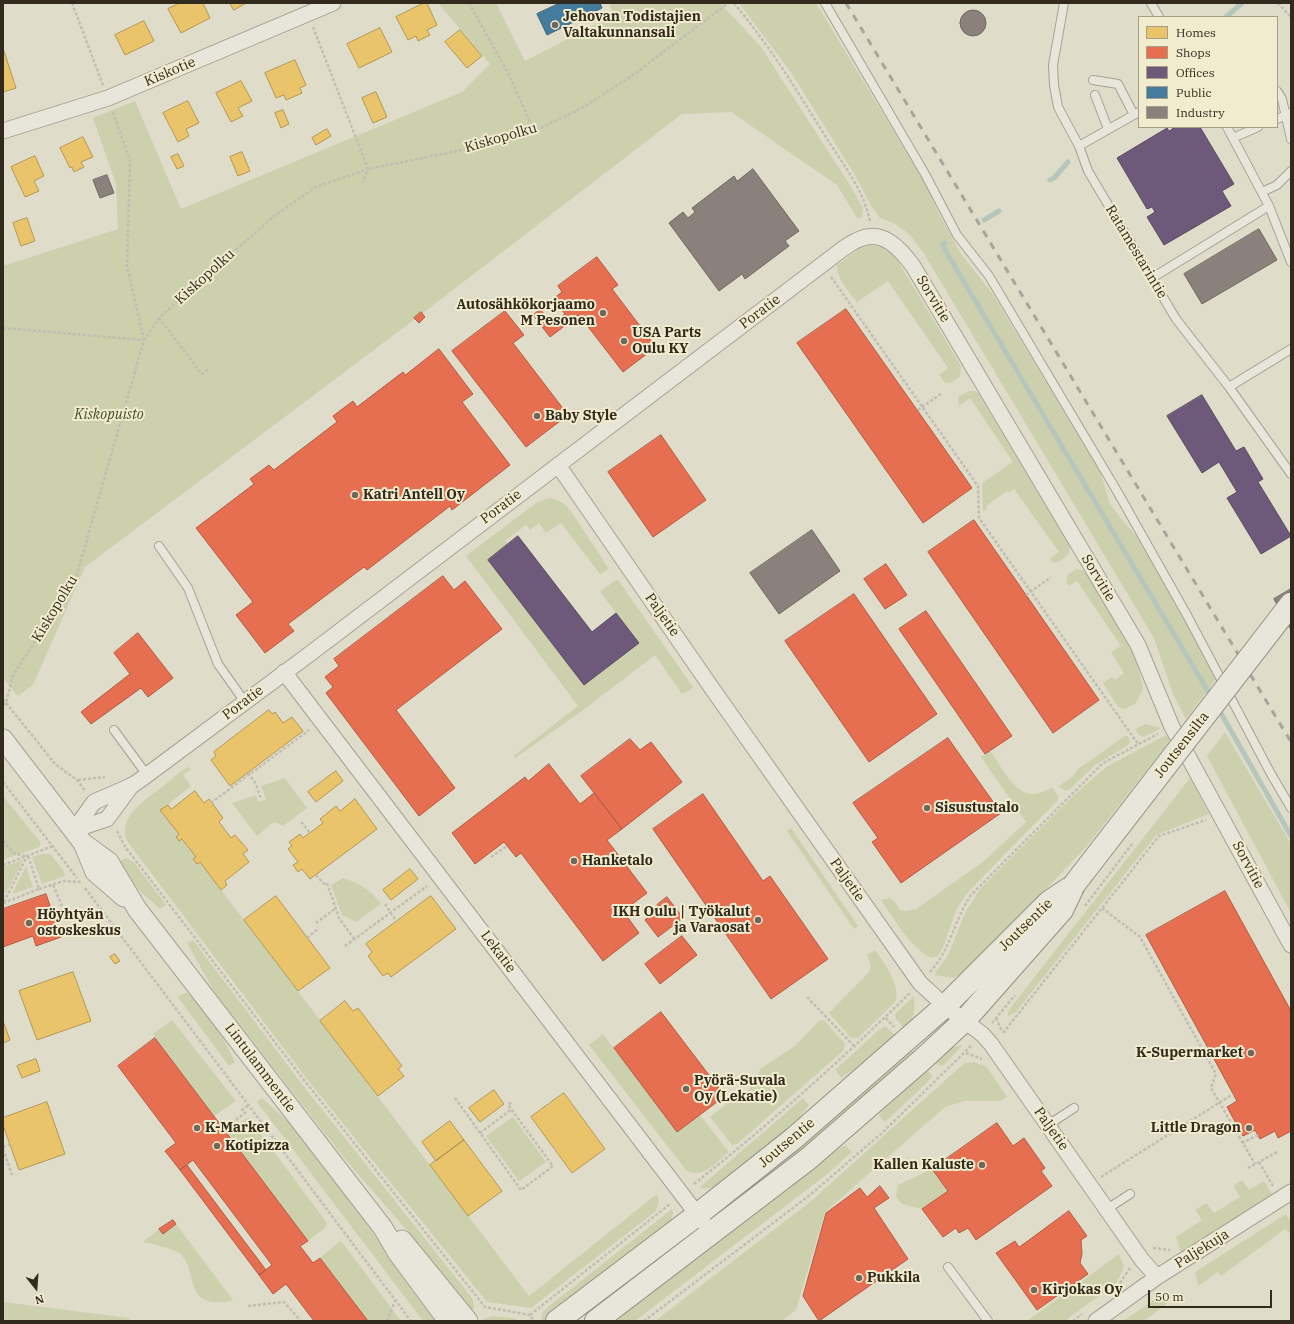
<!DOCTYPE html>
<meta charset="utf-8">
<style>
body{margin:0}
#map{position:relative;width:1294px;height:1324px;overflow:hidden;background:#e0dcca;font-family:"IBM Plex Serif",serif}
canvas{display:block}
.frame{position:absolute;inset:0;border:4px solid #322a1d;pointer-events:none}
.legend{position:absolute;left:1138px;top:16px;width:140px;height:112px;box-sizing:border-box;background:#f2eccf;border:1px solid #a59e88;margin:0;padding:5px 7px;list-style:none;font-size:12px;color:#322a1d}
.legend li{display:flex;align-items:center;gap:8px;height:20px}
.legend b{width:20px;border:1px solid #a59e88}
.north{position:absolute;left:16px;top:1268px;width:40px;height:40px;-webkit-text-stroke:3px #f2eccf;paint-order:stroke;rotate:163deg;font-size:11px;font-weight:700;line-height:16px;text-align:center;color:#322a1d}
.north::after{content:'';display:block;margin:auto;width:14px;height:18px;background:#322a1d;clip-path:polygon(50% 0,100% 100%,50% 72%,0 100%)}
.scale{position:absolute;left:1148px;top:1290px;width:124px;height:18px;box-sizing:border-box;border:2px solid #322a1d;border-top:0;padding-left:5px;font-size:12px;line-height:14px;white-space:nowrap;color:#322a1d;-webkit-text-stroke:3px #f2eccf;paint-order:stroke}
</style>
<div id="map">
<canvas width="1294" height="1324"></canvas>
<div class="frame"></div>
<ul class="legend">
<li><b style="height:11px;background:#e9c46a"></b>Homes</li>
<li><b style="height:11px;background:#e76f51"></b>Shops</li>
<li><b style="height:11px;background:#6d597a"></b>Offices</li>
<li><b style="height:11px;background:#457b9d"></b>Public</li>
<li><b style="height:11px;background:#8a817c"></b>Industry</li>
</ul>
<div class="north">N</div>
<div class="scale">50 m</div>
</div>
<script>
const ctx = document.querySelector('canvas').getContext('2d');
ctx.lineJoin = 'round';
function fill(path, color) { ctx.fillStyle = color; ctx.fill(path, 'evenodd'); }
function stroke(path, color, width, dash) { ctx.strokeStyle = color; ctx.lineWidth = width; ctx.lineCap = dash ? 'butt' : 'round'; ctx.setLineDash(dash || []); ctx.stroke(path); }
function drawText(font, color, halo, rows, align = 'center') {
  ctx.font = font + ' "IBM Plex Serif",serif'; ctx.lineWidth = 4; ctx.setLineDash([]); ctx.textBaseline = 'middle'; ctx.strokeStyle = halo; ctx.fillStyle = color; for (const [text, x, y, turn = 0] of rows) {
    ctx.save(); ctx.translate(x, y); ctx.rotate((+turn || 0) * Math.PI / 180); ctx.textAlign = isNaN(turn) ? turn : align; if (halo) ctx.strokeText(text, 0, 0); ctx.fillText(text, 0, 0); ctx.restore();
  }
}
const green = new Path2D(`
 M438 3H496L525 61 614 15 609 3H720L761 47 848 182 863 208 862 217 857 218 837 185 731 112 682 114 423 313 85 567 33 685 18 696 3 678V266L118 229 116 184 93 118 135 101 181 209 462 92 490 64Z
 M739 3H816L928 188 938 212 961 254 992 293 1100 471 1110 504 1123 521 1142 542 1186 618 1217 678 1186 719 1173 694 1154 638 923 252 909 234 895 224 880 218 871 206 856 177 792 74Z
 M870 245 883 247 896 258 961 366 960 377 950 383H945L939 375 948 368 888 281 857 302C849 292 836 278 837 265L862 247Z
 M969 391H975L978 393 1070 546 1069 553 1062 560 1054 563 1049 559 1059 552 1014 489 1009 493 1007 491 986 506 987 508 983 512 982 483 1013 462 970 398 959 406 958 397Z
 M551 498 563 503 570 510 609 569 600 574 561 523 546 533 539 523 530 530 526 525 505 541 508 545 488 560 584 685 639 643 601 593V591L614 581 618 580 693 687 689 691 682 694 655 655 582 711 515 758 514 756 516 754 578 706 466 556 536 503 545 499Z
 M1076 569 1085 571 1131 649 1140 674 1143 689 1136 703 1125 709 1118 707 1103 683 1112 677 1115 680 1124 673 1111 652 1121 646 1077 581 1069 586 1066 582 1068 575Z
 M1145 724 1161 728 1144 737 1139 735 1136 731 1137 728Z
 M1225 732 1291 844V913L1207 756Z
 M1166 735 1170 741 1085 848 969 971 953 978 934 975 948 955 965 913 980 889 1073 796 1106 767Z
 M1125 736H1128L1130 742 1127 746 1095 765 1069 790H1064L1059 786 1073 776 1078 769Z
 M990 751C1007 774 1020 809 1052 787L1058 796V800L969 891 957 908 944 945 938 956 931 958C909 946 896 921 881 900 893 896 894 900 900 910L906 911 916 909 983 862 1026 822 981 757Z
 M188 767 191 769 183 775 191 786 161 810 179 834 176 837 179 841 182 839 196 857 193 859 200 862 529 1296 657 1194 659 1201 656 1211 531 1308 487 1302 307 1079 127 841C116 817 149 797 166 784 173 778 180 771 188 767Z
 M285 778 307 808 283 826 274 822 257 836 232 803 256 795 258 802 266 800 261 786Z
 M1190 778 1209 814 1156 835 1015 1013 1008 1016V1011Z
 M3 796 41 843 39 847 3 860Z
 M791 828 858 926 854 929 787 831Z
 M42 854H50L64 871 65 876 42 884 32 857Z
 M126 858 133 861 166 905 160 909 132 884 116 863Z
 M23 860 5 895 3 867Z
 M26 866 33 887 12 894Z
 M343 878C359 883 371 890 381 904L356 922 342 915 331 885Z
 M193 940 301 1083 473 1299 474 1308 470 1312 411 1235 345 1159 215 993 187 943Z
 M875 950C884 962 900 984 896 1001L858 1038H851L829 1013 869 972 871 966 867 955Z
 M186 993C203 995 227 1046 235 1062L229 1066 177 996Z
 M914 996C915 1010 915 1019 905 1029L896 1019 895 1014Z
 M172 1020 236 1101 214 1116 153 1034Z
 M820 1020H824L845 1044 844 1050 737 1144 732 1145 710 1117 736 1097 739 1101 757 1080 760 1069 795 1046Z
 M885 1026 898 1038 872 1058 841 1078 835 1070 880 1029Z
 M603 1034 677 1132 700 1115 728 1151V1153C715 1163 702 1180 686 1170L589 1045Z
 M963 1045 944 1065H938L933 1060 949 1048Z
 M907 1047 912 1053 818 1137 799 1158 740 1198 735 1196Z
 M973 1062 986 1066 1007 1097 1000 1101H964L945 1107 825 1212 796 1310 781 1321H655L810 1202 960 1067 965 1063Z
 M924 1066 931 1074 932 1078 885 1122 879 1115 902 1086Z
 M262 1098 292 1125 439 1321H423L257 1102Z
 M803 1098 809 1105 787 1134 714 1188H699Z
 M248 1117 327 1223 325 1228 308 1241 227 1132Z
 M513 1117 546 1162 519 1181 486 1136Z
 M845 1145 852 1152 826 1175 635 1321H607L802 1172Z
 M932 1169 948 1191 922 1209 902 1204 896 1196 898 1185Z
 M1242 1180 1249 1190 1264 1181 1272 1194 1181 1252 1176 1237 1202 1220 1195 1210 1206 1203 1214 1213 1240 1197 1233 1186Z
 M672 1209 673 1214 669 1228 546 1321H541L543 1312 548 1307Z
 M1286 1214 1291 1222V1232L1289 1233 1285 1229 1221 1276 1218 1272 1198 1286 1195 1272Z
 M176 1224 233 1300C228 1303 223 1302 218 1302 184 1303 198 1267 179 1253 172 1248 152 1244 143 1242L159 1229 163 1234Z
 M339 1242H342L401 1321H368L320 1258Z
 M1119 1254 1124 1266 1122 1272 1116 1283 1065 1321H1027Z
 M1160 1296H1162L1168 1303 1144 1321H1123Z
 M3 1302 129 1318V1321H3Z
 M492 1316 513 1318 521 1321H479Z`);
const homes = new Path2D(`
 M180 3H203L210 18 181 33 168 9Z
 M230 3H246L234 10Z
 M424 3H427L437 25 427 30 430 35 418 41 416 36 408 40 396 17Z
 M144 21 154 41 125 55 115 35Z
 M380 28 392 52 359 68 347 44Z
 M460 30 482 56 467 68 445 42Z
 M3 48 16 88 3 92Z
 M295 60 306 85 300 88 302 93 286 100 284 95 276 98 265 73Z
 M241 81 252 101 238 108 243 116 231 122 216 93Z
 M376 92 387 117 373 123 362 98Z
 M188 101 199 123 186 129 189 136 178 142 163 113Z
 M283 110 289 124 281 128 275 113Z
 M327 129 331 136 316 145 312 138Z
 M83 137 93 157 81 162 84 167 74 172 72 167 70 168 60 148Z
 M242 152 250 171 238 176 230 157Z
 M178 154 184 166 177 169 171 157Z
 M35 156 44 176 34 181 39 191 25 197 11 167Z
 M27 218 35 241 21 246 13 223Z
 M269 710 272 714 275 712 283 723 292 717 303 731 230 786 211 760 216 756 214 752Z
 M336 771 343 781 316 802 308 792Z
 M195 791 204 803 209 799 223 818 219 822 231 838 235 835 248 850 243 854 249 862 225 881 227 885 221 890 200 862 197 864 193 859 196 857 182 839 179 841 176 837 179 834 160 810 168 805 171 809Z
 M355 799 377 829 310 879 302 869 298 872 293 865 298 862 288 849 292 846 289 842 300 834 303 838 323 823 320 819 336 806 340 811Z
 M410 869 418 879 391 900 383 890Z
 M276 896 330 968 298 991 244 920Z
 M431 896 456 929 391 977 388 973 383 976 368 956 372 952 366 944Z
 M115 954 120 961 115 964 110 957Z
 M73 972 91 1021 37 1040 19 991Z
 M345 1001 353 1011 358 1008 402 1066 398 1069 404 1076 378 1096 320 1021Z
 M3 1021 10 1040 3 1043Z
 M36 1059 40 1071 22 1078 17 1066Z
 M494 1090 504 1104 480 1122 469 1108Z
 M564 1093 605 1149 572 1173 531 1117Z
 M47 1102 65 1154 19 1170 3 1125V1118Z
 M450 1121 464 1140 436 1161 422 1142Z
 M464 1140 502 1191 468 1216 430 1165Z`);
const shops = new Path2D(`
 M597 257 618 285 612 289 656 347 623 372 579 315 550 337 533 315 540 309 552 324 565 314 553 299 562 292 558 286Z
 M846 309 972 488 923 523 797 343Z
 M505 311 524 335 513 343 568 415 526 447 452 351Z
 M421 312 425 317 419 323 414 318Z
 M439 349 473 394 462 402 510 465 452 510 450 506 367 570 364 567 288 624 294 631 265 653 236 615 253 602 196 528 254 484 250 479 269 465 274 470 337 422 333 416 353 401 357 407 403 372 405 375Z
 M661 435 706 500 653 537 608 472Z
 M974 520 1099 700 1053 733 928 552Z
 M886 564 907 595 885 609 864 579Z
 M443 576 454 590 465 581 502 629 396 710 455 788 419 816 326 693 333 687 325 677 339 666 334 659Z
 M854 594 937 714 869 762 785 641Z
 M926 611 1012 736 985 754 899 629Z
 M138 633 173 678 148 697 141 688 91 724 81 712 130 674 114 653Z
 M948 738 1001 813 901 883 872 842 878 838 853 803Z
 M630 739 640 750 651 742 682 782 622 829 581 776Z
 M549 764 580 804 594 793 622 829 607 840 647 893 623 911 639 933 603 961 521 853 516 857 504 842 475 864 452 833 525 777 528 781Z
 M703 794 763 881 770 876 828 959 771 999 653 829Z
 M1225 891 1291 1011V1131L1278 1138 1275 1131 1260 1139 1255 1130 1243 1136 1227 1107 1237 1101 1146 935Z
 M46 894 61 937 36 946 33 936 3 947V909Z
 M667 897 683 918 658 937 645 920 659 908 657 905Z
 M682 936 697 955 660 984 645 964Z
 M661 1012 725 1096 677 1132 614 1048Z
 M155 1038 308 1241 300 1246 313 1263 320 1258 368 1321H314L286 1284 273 1294 259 1275 272 1265 193 1160 180 1170 165 1151 176 1143 118 1066Z
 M997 1123 1013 1146 1024 1138 1045 1168 1041 1171 1052 1186 976 1240 968 1228 959 1233 956 1228 943 1237 922 1209 948 1191 932 1169Z
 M187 1165 266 1270 259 1275 180 1170Z
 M880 1186 889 1198 874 1208 908 1259 819 1321 803 1296 826 1213 860 1188 867 1197Z
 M1069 1211 1087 1236 1081 1240 1082 1254 1080 1263 1088 1274 1037 1310 996 1253 1015 1241 1019 1247Z
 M173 1220 176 1224 163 1234 159 1229Z`);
const offices = new Path2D(`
 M1175 127H1200L1234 184 1222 191 1231 206 1164 245 1147 217 1155 212 1152 207 1147 209 1117 158 1167 128 1169 131Z
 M1202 395 1236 451 1244 447 1263 479 1258 482 1291 536 1261 554 1227 498 1237 492 1219 462 1202 473 1167 416Z
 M518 536 592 632 616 613 639 643 584 685 488 560Z`);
const public = new Path2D(`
 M560 3H600L602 8 547 35 537 14Z`);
const industry = new Path2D(`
 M960 23a13 13 0 1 1 26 0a13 13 0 1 1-26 0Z
 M753 169 799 231 785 241 789 246 745 279 742 274 719 291 669 223 683 212 688 218 695 212 692 208 734 176 737 181Z
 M107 175 114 193 100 198 93 180Z
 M1259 229 1277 260 1202 304 1184 274Z
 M812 530 840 571 779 614 750 573Z
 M1291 589V630L1274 599Z`);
const stream = new Path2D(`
 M1226 17 1242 3
 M1050 180 1054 178 1068 162
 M984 220 999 211
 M945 243 942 245 1212 698
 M1218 708 1291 836`);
const path = new Path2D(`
 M72 3 103 85
 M469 3 508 73 534 131
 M734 3C769 45 798 92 827 139 843 164 865 192 870 222
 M1278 3 1291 17
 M313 27 368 169 363 182
 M113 112 130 161 127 266 144 340
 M831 277 978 486 979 518 1138 744
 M159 318 202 374 208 370
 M3 328 144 340
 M918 410 942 393
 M1026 595 1051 577
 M3 699 55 764 77 780 85 791
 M3 705 6 703 13 675 75 581 144 340 159 318 274 216 316 187 368 169 477 147 534 131 582 108 633 75 728 3
 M248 773 256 784 261 799
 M78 780 105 777
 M3 782 77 878
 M211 803 309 730
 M301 822 310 833
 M117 831 126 848 304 1080 485 1307 530 1315 534 1321
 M3 841 14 853 25 856
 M491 857 507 846
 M3 865 53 846
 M316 875 325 885
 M327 883 339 918 354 939
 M53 885 62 906
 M85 888 411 1321
 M39 889 64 881 81 882
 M4 902 27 856
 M3 903 39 889 28 856
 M385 904 397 922
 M1102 908 1140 937 1216 1074 1211 1088 1255 1164
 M316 923 336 908
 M307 938 319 928
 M345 946 427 886
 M930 972C952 947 953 922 971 895L1103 763 1158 734
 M807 997 854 1046
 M886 1018 894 1027
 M996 1018 1002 1032
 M992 1023 1015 995
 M1003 1033 1159 836 1206 820
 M966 1053 982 1059
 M455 1098 521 1190 553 1166 508 1105 512 1102
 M224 1129 245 1113 242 1110 249 1105
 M480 1133 512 1109
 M1242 1143 1258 1135
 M3 1147 10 1144
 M3 1149 12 1175
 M1259 1162 1273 1186
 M1248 1168 1277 1152
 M1101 1177 1233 1094
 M694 1184C769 1125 841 1060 910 993
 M1153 1248 1170 1250
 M1120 1283 1130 1268
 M248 1306 284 1302 301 1321
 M530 1315 670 1204
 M387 1321 395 1301
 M644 1321 810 1195 883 1132 972 1045
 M1073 1321 1082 1314`);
const service = new Path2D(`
 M825 3 925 174 957 235 989 276 1117 491 1188 617 1271 774 1291 808
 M1064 3 1053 65 1054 85 1058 107 1079 146 1088 171 1176 319 1229 387 1291 474
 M1151 3 1159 17
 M1093 80 1118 84 1134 115
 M1277 91 1282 99 1291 139
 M1095 95 1108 129
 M1277 119 1291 113
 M1227 127 1269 206 1291 262
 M1233 138 1258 127
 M1079 146 1139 112
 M1262 192 1277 185 1291 171
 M1152 278 1269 206
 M1229 387 1291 349
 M159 546 188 588 218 664 245 702
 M114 730 147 775
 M1048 1125 1074 1108
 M1107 1209 1130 1194
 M948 1267 988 1321`);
const minor = new Path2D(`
 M3 131 108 98 333 3
 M558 465 711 687 920 983 945 1006 982 1034 991 1044 1142 1260 1157 1277
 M284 672 703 1222
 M74 830 94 802 133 785 147 775 311 653 844 248C849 245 854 241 860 239 884 229 901 250 913 266L1138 645 1172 727 1291 945
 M74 830 107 819 132 785
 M1096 1321 1157 1277 1291 1192`);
const tertiary = new Path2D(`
 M3 739 83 843 95 872 124 897
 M83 843 109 862 137 909 383 1228 397 1252 448 1321
 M402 1240 468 1321`);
const secondary = new Path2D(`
 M557 1321 697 1215 793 1139 945 1006 1049 902 1073 886
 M596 1321 808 1159 923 1059 965 1020 1062 910 1073 887`);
const rail = new Path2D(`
 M846 3 1291 742`);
const pathBridge = new Path2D(`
 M1085 906 1132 844`);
const secondaryBridge = new Path2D(`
 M1073 886 1291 604`);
const markers = [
 [555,25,4,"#6f685a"],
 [603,313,4,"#6f685a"],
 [624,341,4,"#6f685a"],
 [537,416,4,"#6f685a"],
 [355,495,4,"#6f685a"],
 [927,808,4,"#6f685a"],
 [574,861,4,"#6f685a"],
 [758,920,4,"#6f685a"],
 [29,923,4,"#6f685a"],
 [1251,1053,4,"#6f685a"],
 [686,1089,4,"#6f685a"],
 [197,1128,4,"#6f685a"],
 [1249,1128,4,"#6f685a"],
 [217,1146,4,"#6f685a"],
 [982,1165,4,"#6f685a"],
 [859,1278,4,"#6f685a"],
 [1034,1290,4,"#6f685a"]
];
const poiNames = [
 ["Jehovan Todistajien",563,17],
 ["Valtakunnansali",563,33],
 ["Autosähkökorjaamo",595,305,"right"],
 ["M Pesonen",595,321,"right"],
 ["USA Parts",632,333],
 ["Oulu KY",632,349],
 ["Baby Style",545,416],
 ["Katri Antell Oy",363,495],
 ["Sisustustalo",935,808],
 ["Hanketalo",582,861],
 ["IKH Oulu | Työkalut",750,912,"right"],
 ["ja Varaosat",750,928,"right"],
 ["Höyhtyän",37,915],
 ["ostoskeskus",37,931],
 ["K-Supermarket",1243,1053,"right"],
 ["Pyörä-Suvala",694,1081],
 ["Oy (Lekatie)",694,1097],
 ["K-Market",205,1128],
 ["Little Dragon",1241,1128,"right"],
 ["Kotipizza",225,1146],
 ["Kallen Kaluste",974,1165,"right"],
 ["Pukkila",867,1278],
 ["Kirjokas Oy",1042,1290]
];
const streetNames = [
 ["Kiskotie",170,72,-23],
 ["Kiskopolku",501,138,-16],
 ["Ratamestarintie",1136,252,59],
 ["Kiskopolku",205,277,-42],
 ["Sorvitie",933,299,59],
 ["Poratie",760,312,-37],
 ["Poratie",501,507,-37],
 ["Sorvitie",1098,578,59],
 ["Kiskopolku",55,609,-59],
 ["Paljetie",662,615,55],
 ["Poratie",243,703,-37],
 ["Joutsensilta",1182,745,-52],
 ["Sorvitie",1248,865,62],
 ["Paljetie",847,880,55],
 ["Joutsentie",1026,925,-44],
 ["Lekatie",498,952,53],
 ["Lintulammentie",260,1068,53],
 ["Paljetie",1051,1129,55],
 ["Joutsentie",787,1143,-40],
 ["Paljekuja",1202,1249,-32]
];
const parkNames = [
 ["Kiskopuisto",109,415]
];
fill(green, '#ccd0ad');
fill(homes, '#e9c46a');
stroke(homes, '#b29653', 1);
fill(shops, '#e76f51');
stroke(shops, '#b15a41', 1);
fill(offices, '#6d597a');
stroke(offices, '#5b4b5e', 1);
fill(public, '#457b9d');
stroke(public, '#3f6377', 1);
fill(industry, '#8a817c');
stroke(industry, '#706760', 1);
stroke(stream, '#b5c6bd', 5);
stroke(service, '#a5a093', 10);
stroke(minor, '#a5a093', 17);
stroke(tertiary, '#a5a093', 21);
stroke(secondary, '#949083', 24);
stroke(path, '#c1bdb2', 2.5, [3, 2]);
stroke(service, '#e8e6db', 8);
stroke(minor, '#e8e6db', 15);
stroke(tertiary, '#e8e6db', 19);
stroke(secondary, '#e8e6db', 22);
stroke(rail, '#a8a59c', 3, [7, 7]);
stroke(secondaryBridge, '#949083', 24, []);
stroke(pathBridge, '#c1bdb2', 2.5, [3, 2]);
stroke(secondaryBridge, '#e8e6db', 22);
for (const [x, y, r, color] of markers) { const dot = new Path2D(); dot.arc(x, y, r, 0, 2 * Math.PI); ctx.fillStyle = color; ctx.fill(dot); stroke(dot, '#f2eccf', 1.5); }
drawText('bold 14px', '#322a1d', '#f2eccf', poiNames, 'left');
drawText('14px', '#322a1d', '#f2eccf', streetNames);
drawText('italic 14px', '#3e4d24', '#f2eccf', parkNames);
</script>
